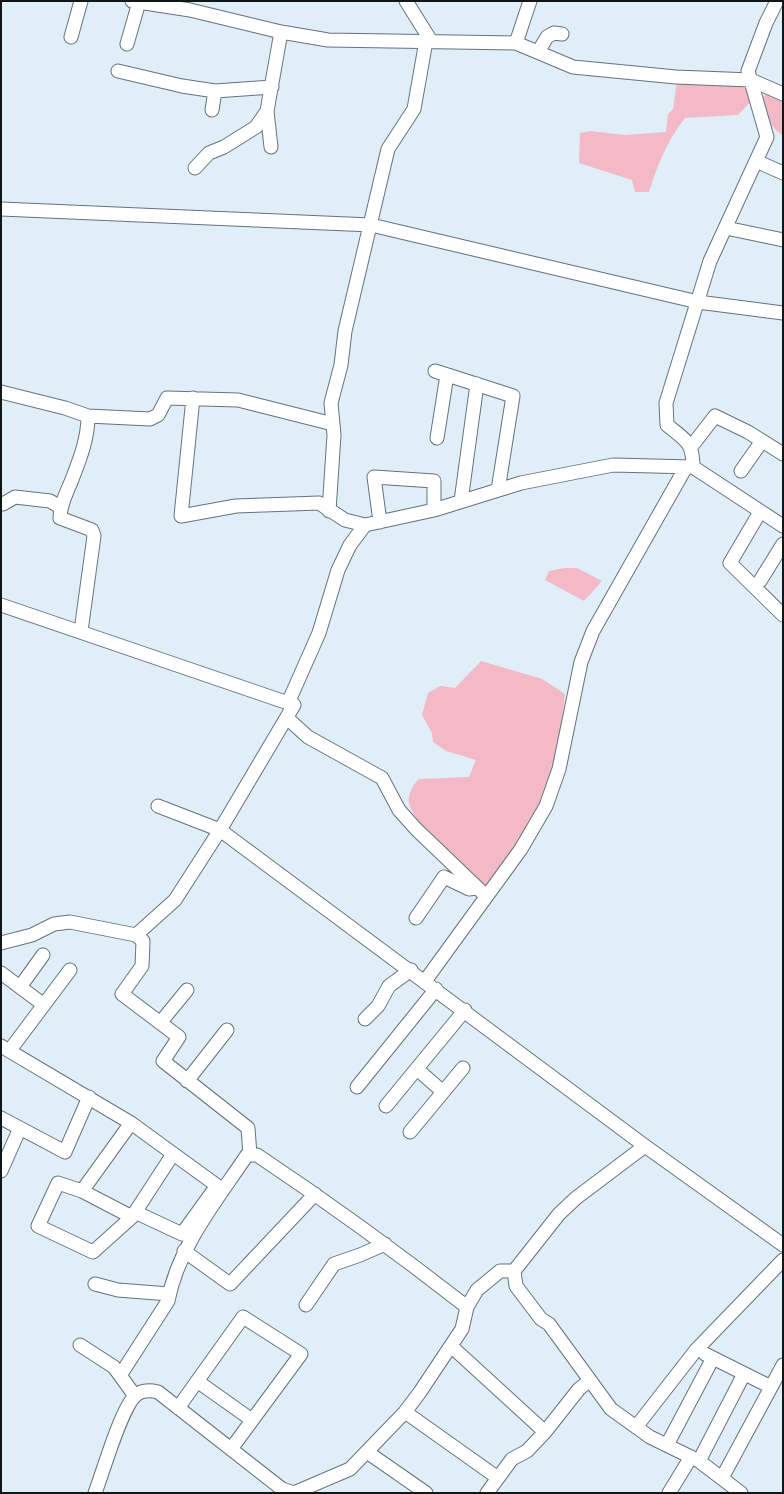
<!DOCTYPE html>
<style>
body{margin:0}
#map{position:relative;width:784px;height:1494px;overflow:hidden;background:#dfeef7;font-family:"PT Sans",sans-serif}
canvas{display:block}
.frame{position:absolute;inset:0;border:2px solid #111619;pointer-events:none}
</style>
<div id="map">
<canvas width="784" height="1494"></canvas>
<div class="frame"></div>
</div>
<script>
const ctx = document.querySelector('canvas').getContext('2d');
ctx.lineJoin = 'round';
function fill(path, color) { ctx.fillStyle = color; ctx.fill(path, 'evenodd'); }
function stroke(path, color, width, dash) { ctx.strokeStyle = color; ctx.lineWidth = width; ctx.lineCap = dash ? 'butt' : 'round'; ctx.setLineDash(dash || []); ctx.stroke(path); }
const green = new Path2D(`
 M677 81 734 85 751 90 750 102 738 115 685 118C668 139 657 166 649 192H635L632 180 579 163 580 133 590 131 625 135 666 132 668 114 673 109Z
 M771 92 783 95V135C768 126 765 113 762 97Z
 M565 568H577L602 581 584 601 545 580 549 571Z
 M481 661 542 679 565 694C562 719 562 746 555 770 541 815 513 851 485 888 466 869 417 829 410 806 406 796 413 785 419 779L469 777 476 760 446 751 433 742 432 733 422 715 428 693 440 686 455 688Z`);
const street = new Path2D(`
 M132 1 190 10 281 32 328 40 516 43 573 67 676 77 751 80 783 94
 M406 1 431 41
 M777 1 766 23 748 71 767 137 710 261 666 403 667 425C685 440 693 441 693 467L783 526
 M71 37 81 1
 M516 43 530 1
 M127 44 139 2
 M538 52 547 37 554 33 562 34
 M118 71 182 86 215 91 272 87
 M212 110 215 91
 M271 147 267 111 281 32
 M756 161 783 173
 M195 168 209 153 224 147 256 127 267 111
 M1 209 371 225 698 302 783 313
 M726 228 783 240
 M435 371 513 396 498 490
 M1 392 65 408 88 416 150 419 158 415 167 398 238 400 333 424
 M193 398 181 516 236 506 319 503 345 520 365 525
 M437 438 447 375
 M691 447 715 416 748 432 783 454
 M741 471 762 441
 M461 501 477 384
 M3 504 15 497 50 501 60 507
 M329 511 334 435 331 403 341 365 345 331 388 149 414 109 426 41
 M760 512 730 563 783 615
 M380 522 374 477 434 481V510
 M760 581 783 544
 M1 605 294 705 220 830 645 1146 783 1245
 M81 631 94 536 92 530 60 518C60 505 66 494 71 482 79 461 88 440 88 416
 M288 703 319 633 338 570 350 545 365 525 434 510 521 483 613 465 693 467
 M287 718 308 737 382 778 399 810 416 829 486 896
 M416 918 444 877 469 889 477 888
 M136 935 143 941 142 966 122 994 179 1037 163 1061 248 1128 250 1155
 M1 943 32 935 54 924 70 922 136 935 175 900 220 830 158 806
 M1 973 44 1005
 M425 981 521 849 546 806 559 769 581 662 593 631 686 467
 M20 987 43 955
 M365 1019 378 1006 389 986 411 970
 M160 1023 187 990
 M1 1046 131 1123 223 1190
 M10 1050 70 970
 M417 1069 443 1092
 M187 1081 227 1030
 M357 1087 436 989
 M386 1106 465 1010
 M1 1118 65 1152 89 1097
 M410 1132 463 1068
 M645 1146 576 1198 559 1214 514 1271 516 1286 541 1319 549 1324 611 1409 650 1437 699 1461 741 1493
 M1 1171 20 1128
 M58 1183 82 1191 132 1217 93 1252 38 1226Z
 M82 1191 131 1123
 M135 1212 182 1234 216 1187
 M132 1217 173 1154
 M184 1251 230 1284 315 1194
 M95 1284 118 1290 169 1294
 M306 1305 334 1264 360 1255 385 1244
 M80 1345 114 1367 135 1396
 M451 1346 545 1432
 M705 1354 771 1387
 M121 1374 168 1301C178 1247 217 1200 247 1155H257C329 1203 399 1254 467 1307
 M197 1381 252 1420
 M178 1408 243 1317 301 1354 231 1449
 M405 1412 498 1478
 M636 1427 696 1350 783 1260
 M667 1445 713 1358
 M367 1452 426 1493
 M699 1461 744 1374
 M722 1478 783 1365
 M95 1493C103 1472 121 1409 135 1396 141 1390 150 1390 158 1392L282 1489 294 1493 350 1469 405 1412 420 1392 462 1329 467 1307 477 1290 500 1271H514
 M487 1493 512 1459 527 1451 545 1432 579 1389 589 1381
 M669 1493 691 1457`);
fill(green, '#f3b9c7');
stroke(street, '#65737b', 15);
stroke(street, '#fff', 13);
</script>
